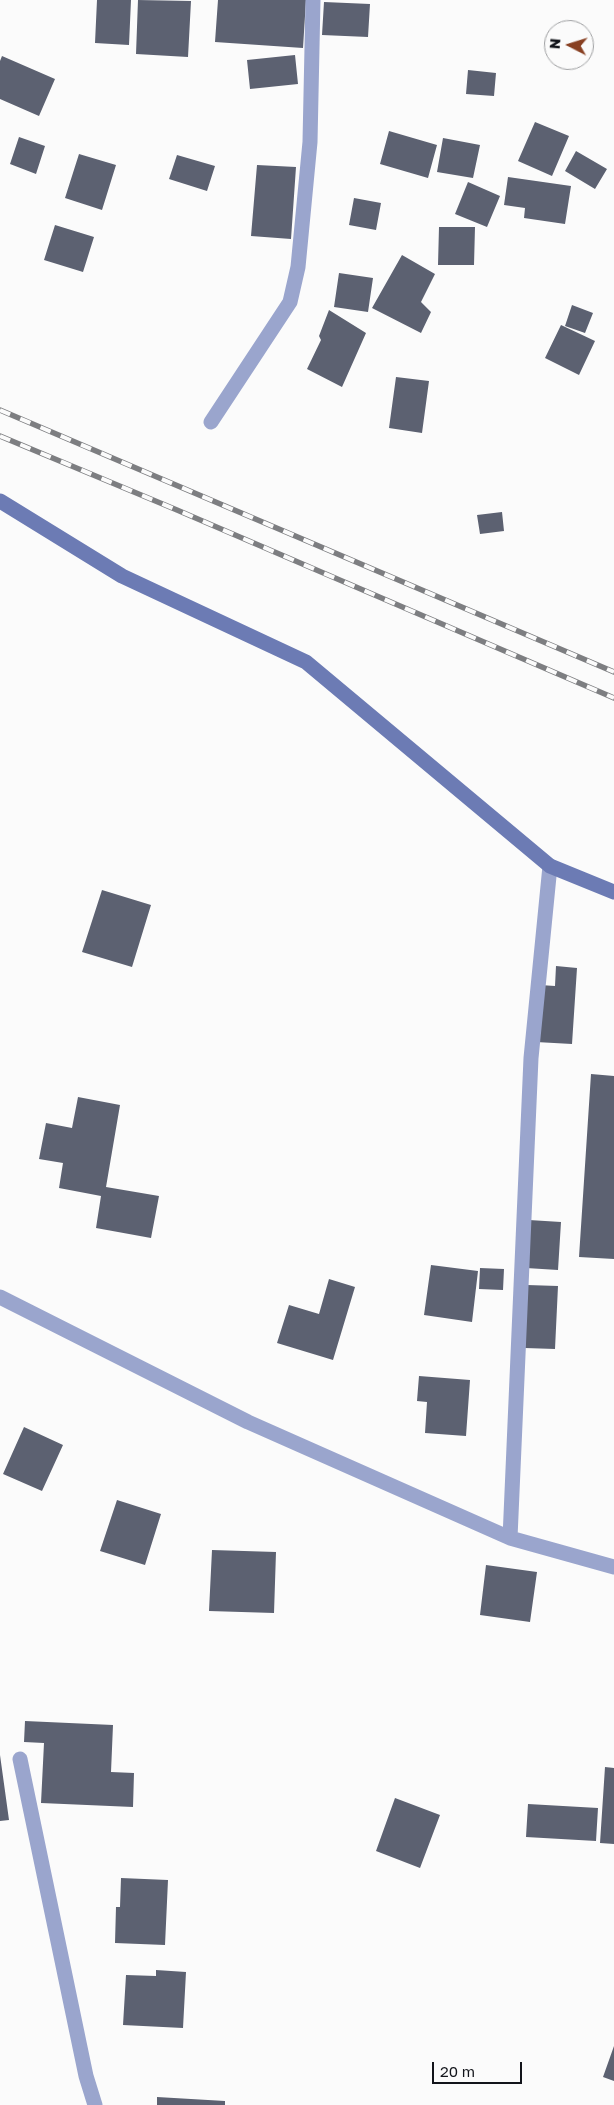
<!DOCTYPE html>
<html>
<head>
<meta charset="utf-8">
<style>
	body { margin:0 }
	#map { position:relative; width:614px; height:2105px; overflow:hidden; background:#fbfbfb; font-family:"Golos Text",sans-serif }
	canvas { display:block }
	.north { position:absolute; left:544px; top:20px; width:50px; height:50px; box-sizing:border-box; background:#fbfbfb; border:1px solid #9e9fa1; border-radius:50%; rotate:275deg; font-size:14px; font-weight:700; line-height:20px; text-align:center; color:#12141a }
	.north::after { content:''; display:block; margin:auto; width:18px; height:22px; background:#884022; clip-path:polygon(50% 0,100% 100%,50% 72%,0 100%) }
	.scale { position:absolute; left:432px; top:2062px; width:90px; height:22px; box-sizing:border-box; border:2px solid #12141a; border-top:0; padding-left:6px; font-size:15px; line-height:18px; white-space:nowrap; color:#12141a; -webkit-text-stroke:4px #fbfbfb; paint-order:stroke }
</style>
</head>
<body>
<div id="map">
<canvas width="614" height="2105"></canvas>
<div class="north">N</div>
<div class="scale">20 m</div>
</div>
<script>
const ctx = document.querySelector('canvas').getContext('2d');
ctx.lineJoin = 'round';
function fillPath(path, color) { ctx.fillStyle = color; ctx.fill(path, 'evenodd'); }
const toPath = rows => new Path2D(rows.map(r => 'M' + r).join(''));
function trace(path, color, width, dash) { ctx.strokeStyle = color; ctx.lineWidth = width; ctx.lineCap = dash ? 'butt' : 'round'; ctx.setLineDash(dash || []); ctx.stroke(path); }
fillPath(toPath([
	[97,0,131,0,129,45,95,43],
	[138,0,191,1,188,57,136,54],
	[218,0,306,0,303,48,215,42],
	[324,2,370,4,368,37,322,35],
	[295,55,298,84,250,89,247,60],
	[2,56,55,79,39,116,0,99,0,61],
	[468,70,496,73,494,96,466,94],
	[535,122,569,136,552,176,518,161],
	[389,131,437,145,428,178,380,164],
	[19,137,45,146,36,174,10,164],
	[443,138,480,145,473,178,437,172],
	[576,151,607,169,595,189,565,171],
	[79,154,116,165,102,210,65,198],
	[177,155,215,166,207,191,169,179],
	[257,165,296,167,291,239,251,236],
	[508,177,571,186,565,224,524,218,525,208,504,205],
	[468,182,500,196,487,227,455,214],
	[354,198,381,203,376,230,349,225],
	[55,225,94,237,83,272,44,260],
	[439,227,475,227,474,265,438,265],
	[402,255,435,274,421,302,431,312,421,333,372,308],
	[339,273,373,278,368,312,334,307],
	[572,305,593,313,585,333,565,326],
	[329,310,366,333,342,387,307,369,321,340,319,336],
	[561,325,595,341,579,375,545,358],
	[396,377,429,381,422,433,389,428],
	[502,512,504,531,480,534,477,515],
	[102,890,151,905,132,967,82,952],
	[556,966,577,968,572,1044,536,1042,540,985,555,986],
	[591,1074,614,1076,614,1259,579,1257],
	[78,1097,120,1105,106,1187,159,1196,151,1238,96,1228,101,1196,59,1188,63,1163,39,1159,46,1123,72,1128],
	[529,1220,561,1222,558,1270,526,1268],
	[431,1265,478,1271,472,1322,424,1315],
	[480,1268,504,1269,503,1290,479,1289],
	[329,1279,355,1287,333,1360,277,1343,289,1305,319,1314],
	[527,1285,558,1286,555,1349,525,1348],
	[419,1376,470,1380,466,1436,425,1433,427,1402,417,1401],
	[24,1427,63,1445,42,1491,3,1474],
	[117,1500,161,1514,145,1565,100,1551],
	[212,1550,276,1552,274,1613,209,1611],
	[486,1565,537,1572,530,1622,480,1615],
	[25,1721,113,1725,111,1772,134,1773,133,1807,41,1803,44,1743,24,1742],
	[0,1755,9,1820,0,1821],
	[605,1767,614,1768,614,1844,600,1843],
	[395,1798,440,1815,420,1868,376,1851],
	[528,1804,598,1808,596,1841,526,1837],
	[121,1878,168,1880,165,1945,115,1943,116,1907,120,1907],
	[156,1970,186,1972,183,2028,123,2025,126,1975,156,1976],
	[614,2046,614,2081,603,2077],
	[157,2097,225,2101,225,2105,157,2105]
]), '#5c6171');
trace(toPath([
	[211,422,290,302,298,267,310,142,313,0],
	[0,1297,248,1422,510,1538,614,1567],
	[510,1538,531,1058,550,866],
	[20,1759,86,2076,95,2105]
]), '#9aa5cd', 15);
trace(toPath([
	[0,501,122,576,306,662,550,866,614,892]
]), '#6c7bb4', 15);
const rail = toPath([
	[0,410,614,672],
	[0,436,177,510,614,698]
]);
trace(rail, '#7d7e81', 5.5);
trace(rail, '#fbfbfb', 4, [11]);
</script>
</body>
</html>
